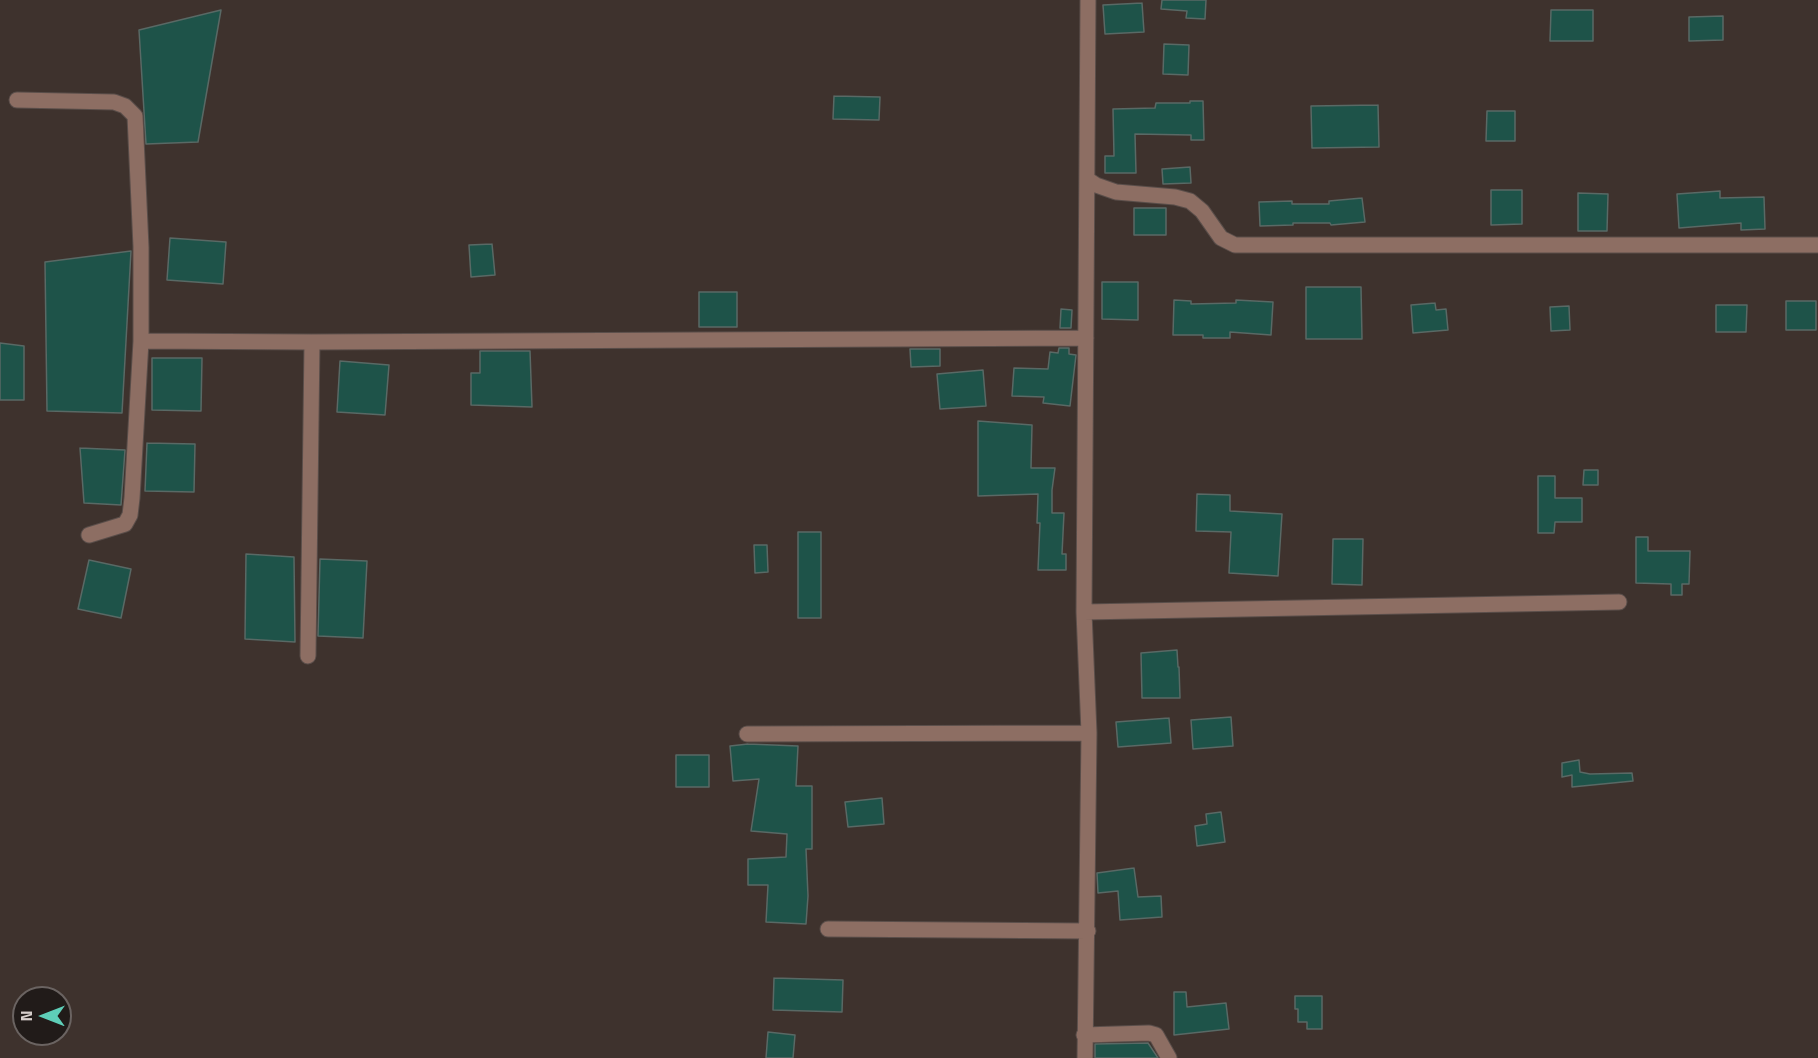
<!DOCTYPE html>
<html>
<head>
<meta charset="utf-8">
<style>
	body { margin:0 }
	#map { position:relative; width:1818px; height:1058px; overflow:hidden; background:#3e322d; font-family:"Titillium Web",sans-serif }
	canvas { display:block }
	.north { position:absolute; left:12px; top:986px; width:60px; height:60px; box-sizing:border-box; background:#211b19; border:2px solid #6a6361; border-radius:50%; rotate:270deg; font-size:16px; font-weight:700; line-height:24px; text-align:center; color:#d7cfcc }
	.north::after { content:''; display:block; margin:auto; width:21px; height:27px; background:#5eceb8; clip-path:polygon(50% 0,100% 100%,50% 72%,0 100%) }
</style>
</head>
<body>
<div id="map">
<canvas width="1818" height="1058"></canvas>
<div class="north">N</div>
</div>
<script>
const ctx = document.querySelector('canvas').getContext('2d');
ctx.lineJoin = 'round';
function fillPath(path, color) { ctx.fillStyle = color; ctx.fill(path, 'evenodd'); }
const toPath = rows => new Path2D(rows.map(r => 'M' + r).join(''));
function trace(path, color, width, dash) { ctx.strokeStyle = color; ctx.lineWidth = width; ctx.lineCap = dash ? 'butt' : 'round'; ctx.setLineDash(dash || []); ctx.stroke(path); }
const building = toPath([
	[1162,0,1206,0,1205,19,1186,18,1187,11,1161,9,1162,0],
	[1142,3,1144,32,1105,34,1103,5,1142,3],
	[221,10,198,142,146,144,139,30,221,10],
	[1551,10,1593,10,1593,41,1550,41,1551,10],
	[1723,16,1723,40,1689,41,1689,17,1723,16],
	[1164,44,1189,45,1188,75,1163,74,1164,44],
	[834,96,880,97,879,120,833,119,834,96],
	[1190,101,1203,101,1204,140,1191,140,1191,135,1135,134,1136,173,1105,173,1105,156,1114,156,1113,109,1155,108,1156,103,1190,103,1190,101],
	[1378,105,1379,147,1312,148,1311,106,1378,105],
	[1487,111,1515,111,1515,141,1486,141,1487,111],
	[1190,167,1191,183,1163,184,1162,169,1190,167],
	[1491,190,1522,190,1522,224,1491,225,1491,190],
	[1720,191,1720,198,1764,197,1765,229,1741,230,1741,223,1679,228,1677,194,1720,191],
	[1578,193,1608,194,1607,231,1578,231,1578,193],
	[1362,198,1365,222,1331,225,1330,223,1293,223,1293,225,1260,226,1259,202,1292,201,1292,204,1329,204,1329,201,1362,198],
	[1134,208,1166,208,1166,235,1134,235,1134,208],
	[170,238,226,242,223,284,167,280,170,238],
	[492,244,495,275,471,277,469,245,492,244],
	[131,251,122,413,47,411,45,262,131,251],
	[1102,282,1138,282,1138,320,1102,319,1102,282],
	[1306,287,1361,287,1362,339,1306,339,1306,287],
	[699,292,737,292,737,327,699,327,699,292],
	[1174,300,1191,301,1191,304,1236,303,1236,300,1273,302,1271,335,1230,332,1230,338,1203,338,1203,335,1173,335,1174,300],
	[1786,301,1816,301,1816,330,1786,330,1786,301],
	[1435,303,1436,310,1446,309,1448,330,1413,333,1411,305,1435,303],
	[1716,305,1747,305,1746,332,1716,332,1716,305],
	[1569,306,1570,330,1551,331,1550,307,1569,306],
	[1061,309,1072,310,1071,328,1060,328,1061,309],
	[0,343,24,346,24,400,0,400,0,343],
	[1059,348,1069,348,1069,354,1076,355,1070,406,1043,403,1044,397,1012,396,1014,368,1048,369,1050,352,1058,353,1059,348],
	[910,349,940,349,940,366,911,367,910,349],
	[480,351,530,351,532,407,471,405,471,373,480,373,480,351],
	[152,358,202,358,201,411,152,410,152,358],
	[340,361,389,365,385,415,337,412,340,361],
	[983,370,986,406,940,409,937,374,983,370],
	[978,421,1032,425,1031,468,1055,468,1052,490,1052,513,1064,513,1062,554,1066,554,1066,570,1038,570,1040,523,1037,523,1038,494,978,496,978,421],
	[147,443,195,444,194,492,145,491,147,443],
	[80,448,125,450,121,505,84,503,80,448],
	[1584,470,1598,470,1598,485,1583,485,1584,470],
	[1538,476,1555,476,1555,498,1582,498,1582,522,1555,522,1554,533,1538,533,1538,476],
	[1197,494,1230,495,1230,511,1282,514,1278,576,1229,573,1231,532,1196,531,1197,494],
	[798,532,821,532,821,618,798,618,798,532],
	[1636,537,1648,537,1648,551,1690,551,1689,584,1682,584,1682,595,1671,595,1671,584,1636,583,1636,537],
	[1333,539,1363,539,1362,585,1332,584,1333,539],
	[754,545,767,545,768,572,755,573,754,545],
	[246,554,294,557,295,642,245,639,246,554],
	[320,559,367,561,363,638,318,636,320,559],
	[89,560,131,569,121,618,78,609,89,560],
	[1177,650,1178,667,1179,667,1180,698,1142,698,1141,653,1177,650],
	[1231,717,1233,746,1193,749,1191,720,1231,717],
	[1169,718,1171,743,1118,747,1116,722,1169,718],
	[748,744,798,746,796,786,812,786,812,849,806,849,808,896,806,924,766,922,768,885,748,885,748,859,786,857,787,834,751,831,759,779,733,781,730,746,748,744],
	[676,755,709,755,709,787,676,787,676,755],
	[1579,760,1580,772,1590,774,1632,773,1633,781,1572,787,1572,775,1562,777,1562,763,1579,760],
	[882,798,884,824,848,827,845,802,882,798],
	[1221,812,1225,842,1197,846,1195,826,1207,824,1206,814,1221,812],
	[1134,868,1138,897,1161,896,1162,917,1120,920,1118,891,1098,893,1097,873,1134,868],
	[774,978,843,980,842,1012,773,1010,774,978],
	[1174,992,1186,992,1187,1007,1226,1003,1229,1029,1174,1035,1174,992],
	[1295,996,1322,996,1322,1029,1307,1029,1307,1022,1298,1022,1298,1009,1295,1009,1295,996],
	[768,1032,795,1035,793,1058,766,1058,768,1032],
	[1148,1043,1158,1058,1095,1058,1095,1044,1148,1043]
]);
fillPath(building, '#1e5349');
trace(building, '#596965', 1.5);
const minor = toPath([
	[17,100,114,102,125,106,135,116,141,247,141,341,132,498,130,515,125,524,89,535],
	[1087,179,1096,185,1116,192,1175,197,1190,201,1202,211,1221,238,1235,245,1818,245],
	[141,341,312,342,1086,338],
	[1084,612,1619,602],
	[308,656,312,342],
	[747,734,1089,733],
	[828,929,1088,931],
	[1084,1035,1149,1033,1156,1035,1169,1058],
	[1085,1058,1089,733,1084,612,1088,0]
]);
trace(minor, '#5a4e4a', 17);
trace(minor, '#8d6e63', 15);
</script>
</body>
</html>
